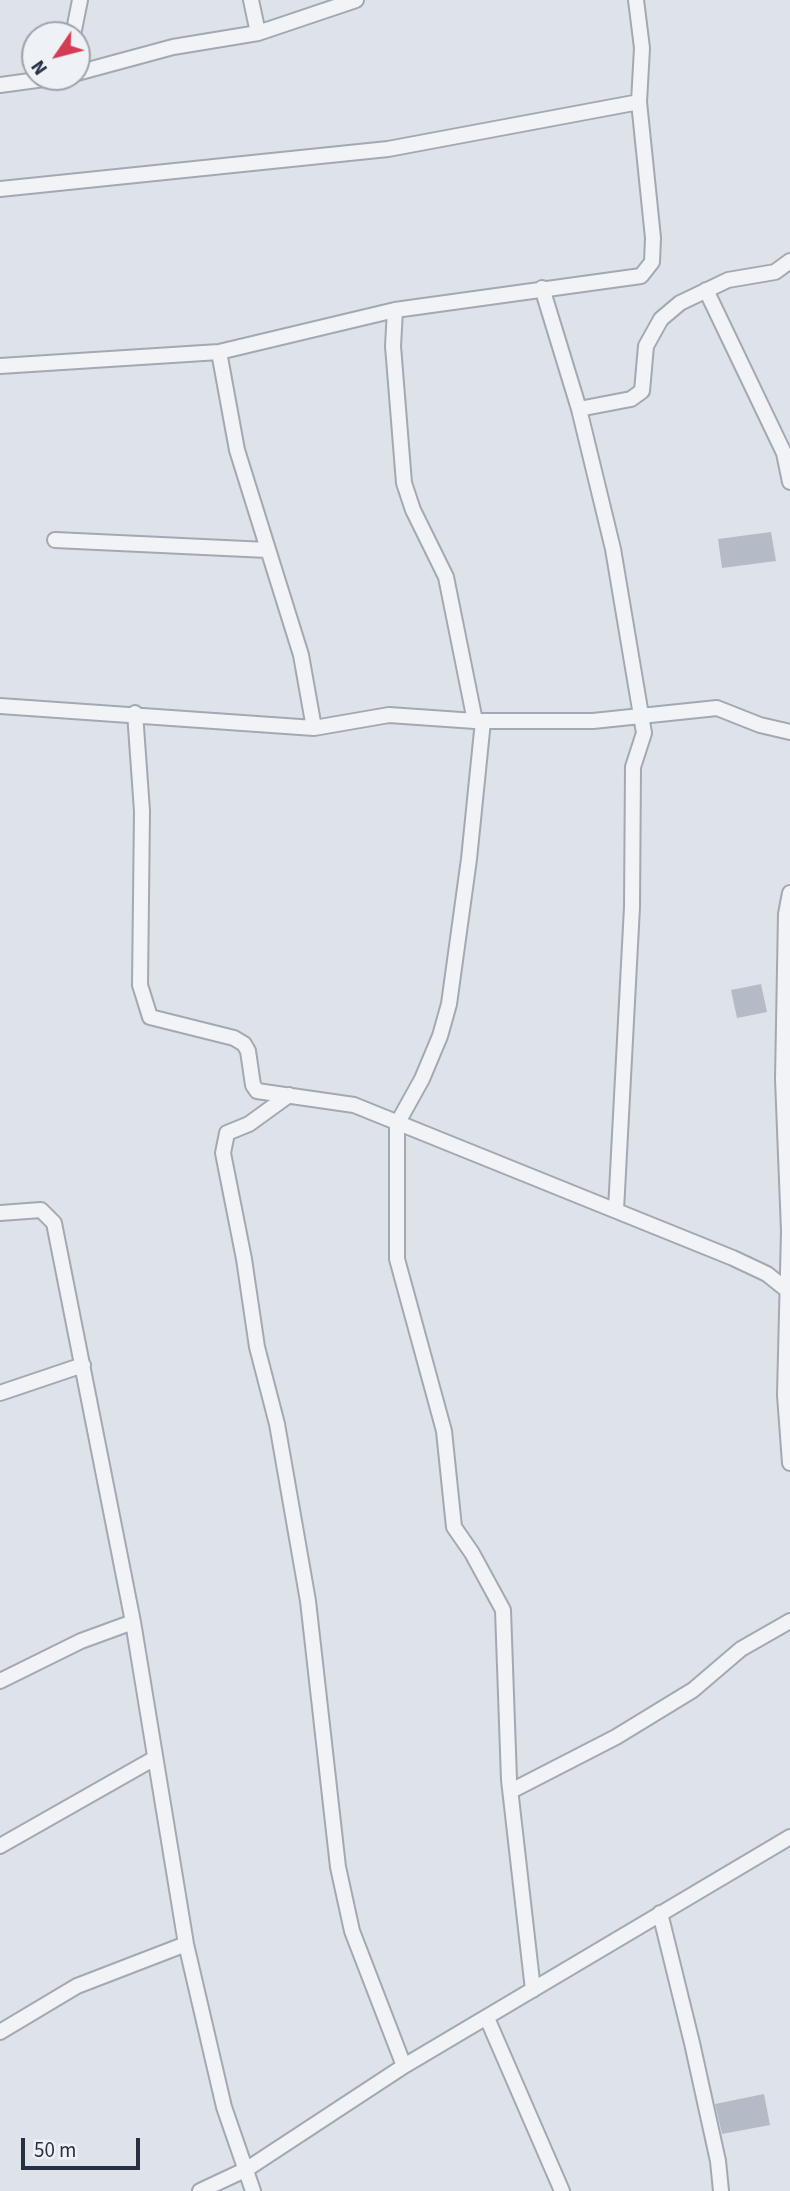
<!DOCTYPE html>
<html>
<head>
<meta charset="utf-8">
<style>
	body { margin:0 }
	#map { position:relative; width:790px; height:2191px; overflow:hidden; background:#dee2e9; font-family:"Source Sans 3",sans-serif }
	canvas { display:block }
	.north { position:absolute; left:21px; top:21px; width:70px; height:70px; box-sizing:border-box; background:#eef1f6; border:2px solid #9ea4ad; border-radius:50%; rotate:235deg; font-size:19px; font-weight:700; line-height:28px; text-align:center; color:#263040 }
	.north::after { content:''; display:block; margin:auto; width:24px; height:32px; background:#d53b53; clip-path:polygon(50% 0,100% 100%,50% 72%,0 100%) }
	.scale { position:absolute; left:21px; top:2138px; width:119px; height:32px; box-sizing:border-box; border:4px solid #263040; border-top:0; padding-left:9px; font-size:21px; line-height:24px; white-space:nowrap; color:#263040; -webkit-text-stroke:5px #eef1f6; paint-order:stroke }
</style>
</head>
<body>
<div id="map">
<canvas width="790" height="2191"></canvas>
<div class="north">N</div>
<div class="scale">50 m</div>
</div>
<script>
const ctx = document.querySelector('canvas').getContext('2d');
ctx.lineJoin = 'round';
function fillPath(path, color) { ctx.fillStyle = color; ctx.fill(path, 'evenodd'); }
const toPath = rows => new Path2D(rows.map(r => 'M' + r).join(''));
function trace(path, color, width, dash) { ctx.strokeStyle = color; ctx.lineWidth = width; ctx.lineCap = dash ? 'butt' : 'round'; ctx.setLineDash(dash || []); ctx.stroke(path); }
fillPath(toPath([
	[771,532,776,561,722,568,718,539],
	[761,984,767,1012,737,1018,731,990],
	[764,2094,770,2125,722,2134,715,2104]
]), '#b5bbc6');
const minor = toPath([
	[251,0,258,33],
	[73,35,80,0],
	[77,73,173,47,258,33,356,0],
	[0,85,59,77],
	[0,189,388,149,639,102],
	[542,288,579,409,613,549,644,733,633,767,632,907,616,1210],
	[706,290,784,453,790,482],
	[0,366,219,352],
	[579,409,631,399,642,391,646,346,661,319,680,303,728,280,775,272,790,261],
	[55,540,267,550],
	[0,706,314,728,389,715,475,721,593,721,717,708,760,725,790,732],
	[135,713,142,811,140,985,150,1017,234,1038,244,1044,248,1051,253,1085,257,1091,354,1105,733,1258,767,1274,787,1290],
	[475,721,446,577,413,510,404,483,393,346,395,310,641,276,652,262,653,238,639,102,642,48,636,0],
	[483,721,469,859,449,1004,440,1036,422,1079,397,1124,397,1259,444,1431,454,1527,472,1553,503,1610,509,1780,533,1990],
	[314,728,301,655,237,450,219,352,395,310],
	[790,893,786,914,783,1079,789,1231,785,1395,790,1463],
	[289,1095,249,1124,227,1133,223,1153,244,1259,257,1347,277,1424,308,1601,338,1867,352,1931,404,2066],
	[0,1213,41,1210,54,1223,133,1622,186,1944,224,2107,253,2191],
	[0,1393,83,1365],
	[0,1681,81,1641,133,1622],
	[511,1791,616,1737,693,1690,741,1649,790,1621],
	[0,1846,155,1758],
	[660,1913,692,2043,718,2161,721,2191],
	[487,2018,562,2191],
	[0,2032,77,1986,186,1944],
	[200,2191,247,2169,404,2066,790,1837]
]);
trace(minor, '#a3a9b3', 18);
trace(minor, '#f1f3f7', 14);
</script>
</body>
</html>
